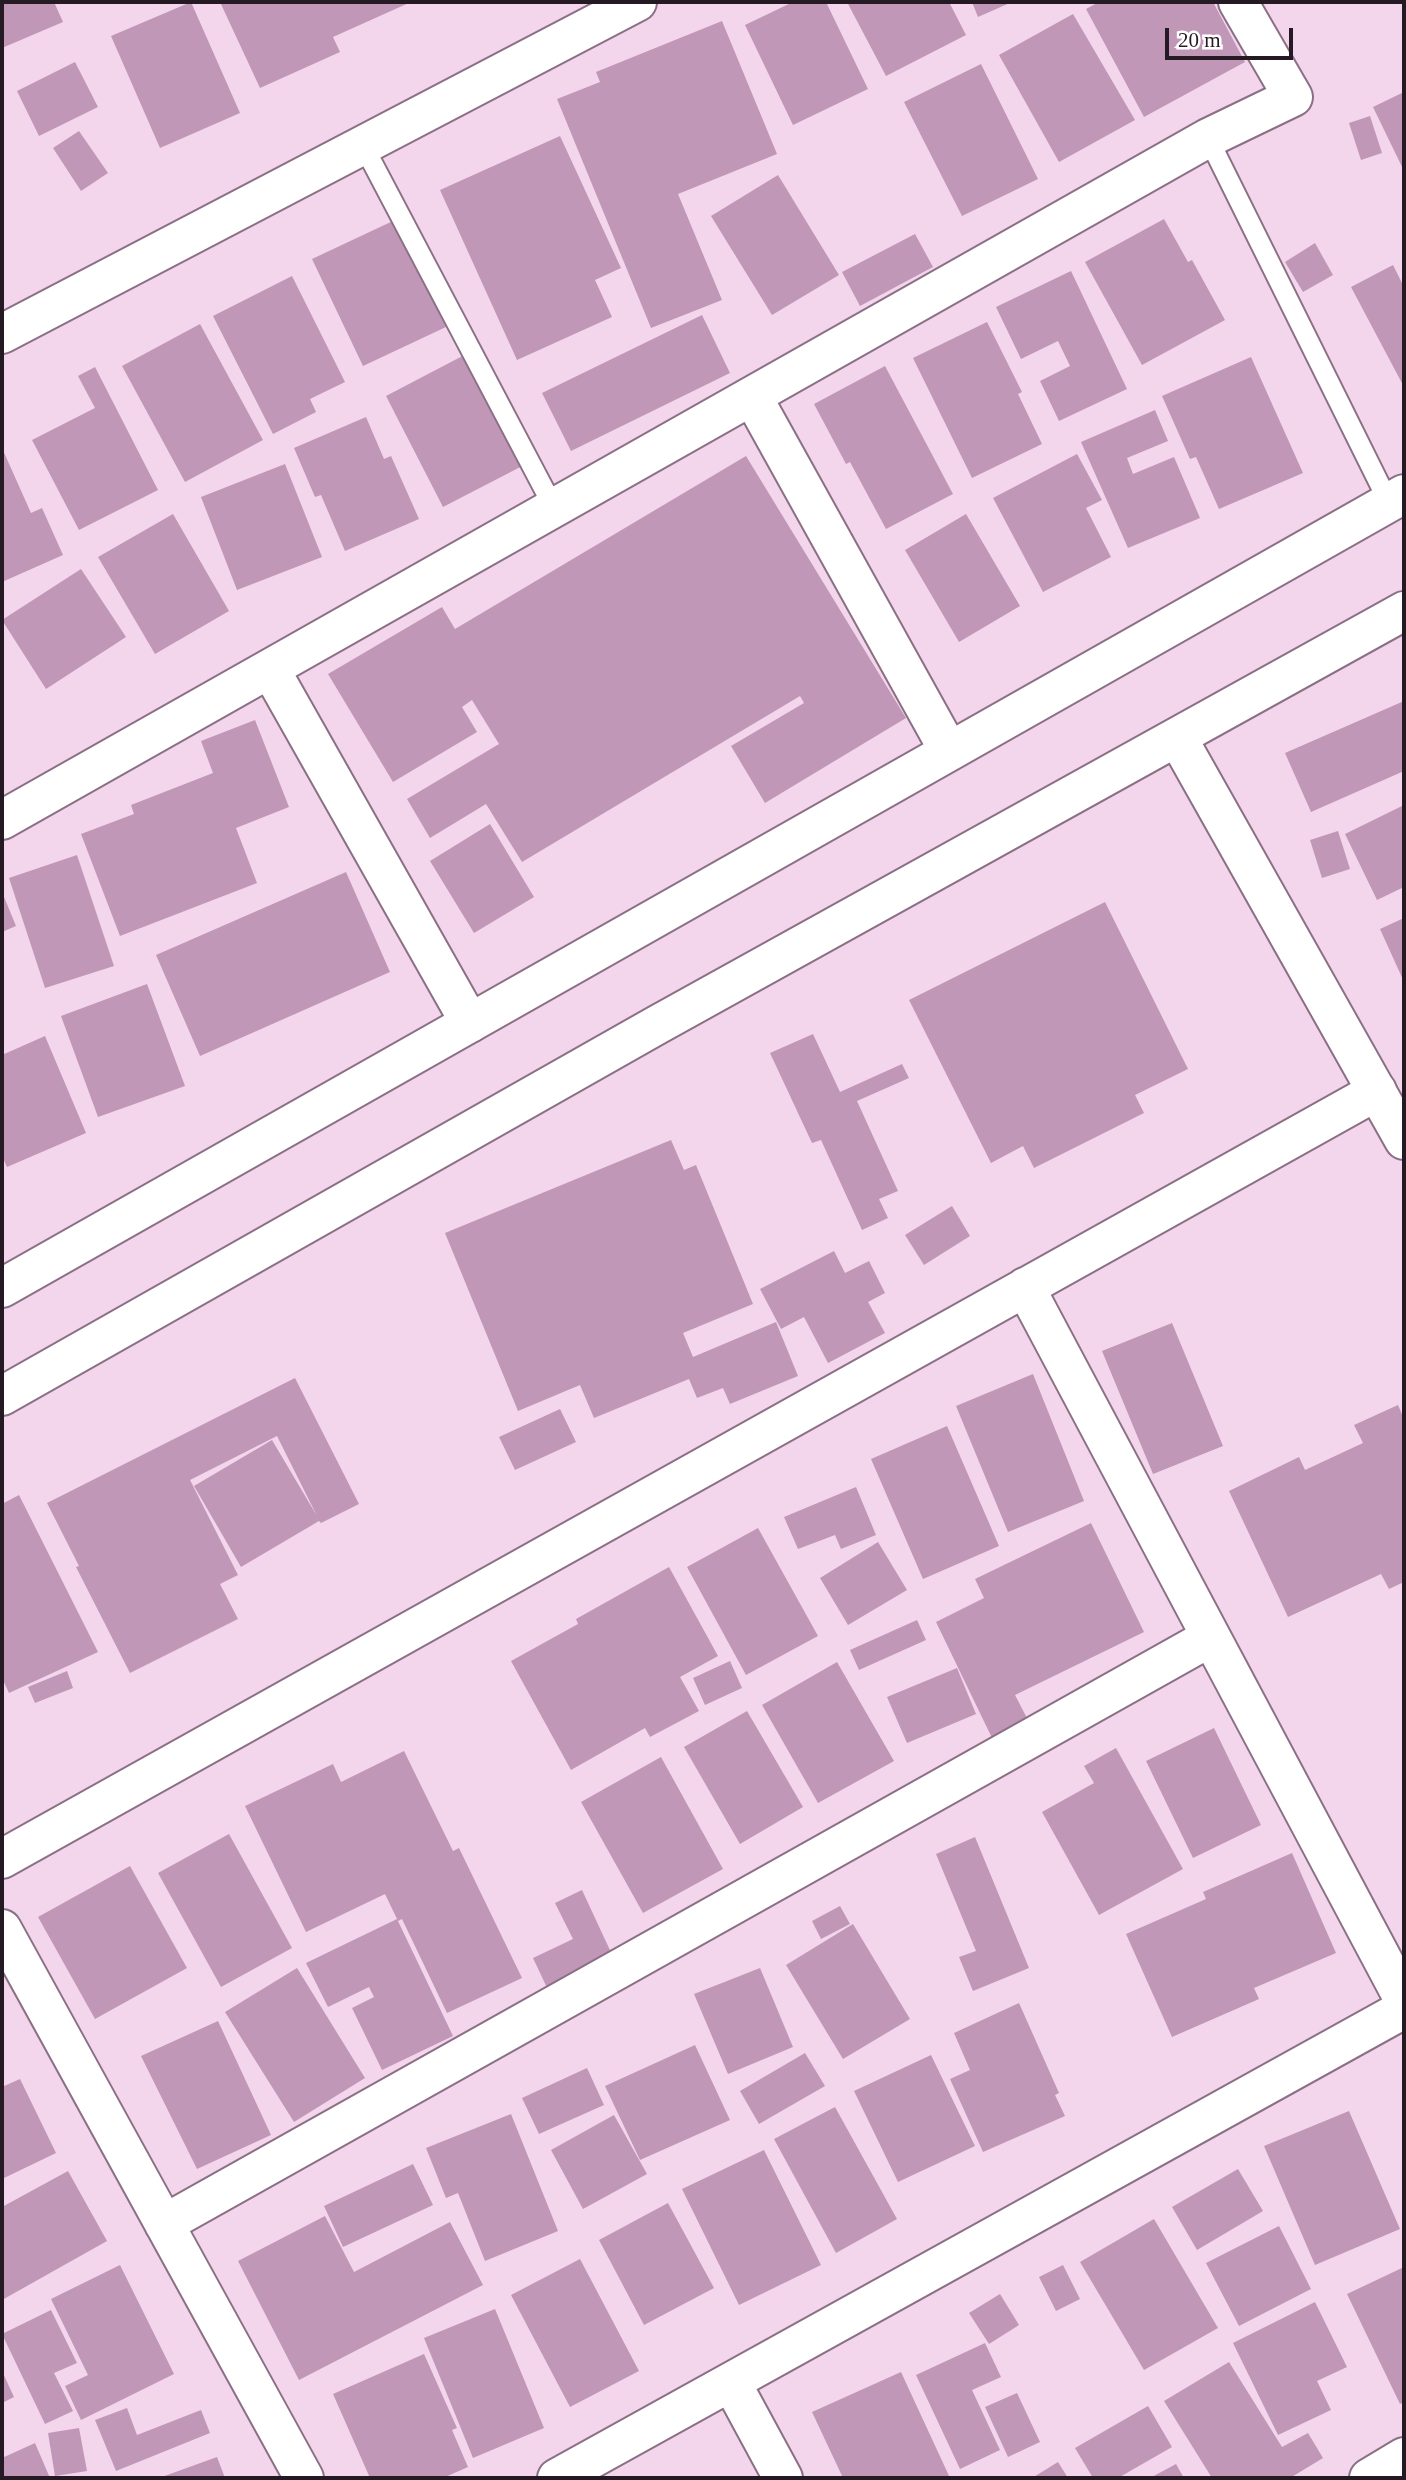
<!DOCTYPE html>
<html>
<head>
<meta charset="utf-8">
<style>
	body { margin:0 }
	#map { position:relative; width:1406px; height:2480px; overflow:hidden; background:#f3d5ec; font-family:"Times New Roman",serif }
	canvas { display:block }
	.frame { position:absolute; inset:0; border:4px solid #251a23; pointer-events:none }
	.scale { position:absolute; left:1165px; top:28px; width:128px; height:32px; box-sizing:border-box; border:4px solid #251a23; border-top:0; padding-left:9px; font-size:21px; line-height:24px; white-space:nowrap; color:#251a23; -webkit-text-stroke:5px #fff; paint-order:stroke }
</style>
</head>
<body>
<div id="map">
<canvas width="1406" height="2480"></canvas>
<div class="frame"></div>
<div class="scale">20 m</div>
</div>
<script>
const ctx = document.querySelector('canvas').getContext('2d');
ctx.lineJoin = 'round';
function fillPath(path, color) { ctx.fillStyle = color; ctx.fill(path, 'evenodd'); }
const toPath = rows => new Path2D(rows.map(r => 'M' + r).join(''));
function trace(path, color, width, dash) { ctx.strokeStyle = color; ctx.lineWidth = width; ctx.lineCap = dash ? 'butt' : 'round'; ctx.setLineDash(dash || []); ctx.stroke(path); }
fillPath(toPath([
	[2,2,54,2,63,22,2,48],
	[191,2,240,113,160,148,111,36],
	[220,2,411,2,333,37,340,52,260,88],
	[793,2,826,2,868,89,793,125,745,25],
	[847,2,949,2,966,35,886,76],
	[972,2,1012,2,978,17],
	[1099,2,1213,2,1245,62,1144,117,1086,9],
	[1073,14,1135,120,1059,162,999,55],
	[722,21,777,154,678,194,722,300,651,328,557,99,600,82,596,72],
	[75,62,98,107,39,136,17,91],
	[981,64,1038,179,962,216,904,102],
	[1404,92,1404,171,1373,107],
	[1370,116,1382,153,1361,160,1349,123],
	[79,131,108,173,81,191,53,148],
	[560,136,621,268,595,280,612,317,517,360,440,190],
	[778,175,839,275,772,315,711,216],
	[1164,219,1188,262,1192,260,1225,320,1142,365,1085,262],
	[395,220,446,327,363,366,312,259],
	[915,234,933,267,860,306,842,272],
	[1315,243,1333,275,1303,292,1285,262],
	[1393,265,1404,287,1404,387,1351,287],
	[1071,271,1127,389,1059,421,1040,381,1070,366,1058,341,1021,359,996,307],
	[292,276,345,382,310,399,316,412,273,434,213,316],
	[702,315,730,373,571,451,542,393],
	[987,322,1022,392,1018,394,1042,444,972,478,913,358],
	[200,324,263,440,185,482,122,366],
	[472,351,530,462,443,507,386,396],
	[1251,357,1303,473,1219,509,1196,457,1190,459,1162,396],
	[885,366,953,494,886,529,850,462,846,464,814,404],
	[95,367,158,490,79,530,32,440,95,408,78,376],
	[1155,410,1168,441,1127,458,1133,474,1174,457,1200,518,1128,548,1081,442],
	[366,417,384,459,391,456,419,519,345,551,321,495,315,497,294,448],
	[2,448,31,513,42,508,63,555,2,582],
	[1077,454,1102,500,1086,508,1111,557,1043,592,993,498],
	[746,456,906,718,765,803,731,746,804,703,800,696,522,862,486,804,430,838,407,799,499,744,472,700,462,707,477,732,393,782,328,674,442,607,455,629],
	[285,464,322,557,237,590,201,497],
	[173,514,229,611,155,654,98,557],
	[966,514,1020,606,959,642,905,550],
	[81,569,126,637,46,689,2,620],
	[1404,701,1404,771,1311,812,1285,753],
	[255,720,289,807,236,828,257,883,120,936,81,834,134,814,131,805,213,773,201,741],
	[1404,805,1404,887,1377,900,1345,834],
	[490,824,534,897,474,933,430,861],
	[1338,831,1350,869,1322,878,1310,840],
	[77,855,114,966,45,988,9,878],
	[346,872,390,972,200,1056,156,955],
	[2,892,16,926,2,932],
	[1105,902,1188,1069,1135,1095,1144,1113,1034,1168,1023,1146,991,1163,909,1000],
	[1404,918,1404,982,1380,929],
	[147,984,185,1086,98,1117,61,1016],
	[813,1034,840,1092,902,1064,909,1078,857,1101,898,1191,879,1199,888,1218,862,1230,821,1140,812,1143,770,1053],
	[45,1036,86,1133,7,1167,2,1156,2,1055],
	[671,1140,684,1170,696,1165,753,1304,683,1333,693,1357,776,1322,798,1376,730,1404,723,1388,697,1398,689,1379,594,1418,580,1385,518,1411,445,1233],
	[952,1206,970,1236,924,1265,905,1235],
	[834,1251,845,1273,869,1261,885,1293,868,1302,885,1333,828,1363,804,1317,781,1329,760,1289],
	[1172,1323,1223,1446,1153,1474,1102,1351],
	[1033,1374,1084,1501,1008,1532,956,1406],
	[295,1378,359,1504,321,1523,319,1521,241,1567,194,1486,272,1440,317,1516,277,1436,190,1480,238,1575,220,1584,238,1619,130,1673,76,1567,79,1566,47,1503],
	[1398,1405,1404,1419,1404,1582,1389,1589,1381,1574,1288,1617,1229,1491,1299,1457,1305,1470,1363,1443,1354,1425],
	[560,1409,576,1442,515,1470,499,1437],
	[947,1426,999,1546,923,1579,871,1459],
	[856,1487,876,1535,841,1549,835,1535,798,1549,784,1517],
	[19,1495,98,1652,9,1693,2,1678,2,1504],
	[1091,1523,1144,1632,1015,1695,1029,1722,993,1740,936,1622,984,1598,975,1579],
	[758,1528,818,1636,746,1675,687,1567],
	[878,1542,907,1590,848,1625,820,1578],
	[669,1567,718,1656,680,1677,699,1711,650,1737,645,1728,571,1770,511,1661,578,1624,576,1619],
	[917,1620,926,1640,859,1670,850,1650],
	[730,1661,742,1688,705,1705,693,1678],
	[837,1662,894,1761,818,1803,762,1705],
	[957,1668,976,1714,907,1743,887,1697],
	[67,1671,73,1688,35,1703,28,1687],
	[747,1711,803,1807,740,1844,684,1747],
	[1214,1728,1261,1825,1193,1858,1146,1761],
	[1116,1748,1183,1869,1099,1915,1042,1812,1094,1783,1084,1766],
	[404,1751,453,1851,459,1848,522,1978,447,2013,402,1919,398,1921,385,1894,306,1932,245,1806,333,1764,341,1782],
	[661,1757,723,1869,643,1913,581,1802],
	[229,1834,292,1948,221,1987,158,1873],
	[975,1837,1029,1968,973,1991,959,1957,976,1951,936,1854],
	[1292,1853,1336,1953,1254,1988,1259,1999,1172,2037,1126,1934,1206,1899,1203,1892],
	[130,1866,187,1968,95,2019,38,1917],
	[582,1890,615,1961,549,1992,533,1958,573,1939,555,1903],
	[840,1906,850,1924,821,1939,812,1921],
	[397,1919,453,2036,382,2070,352,2008,374,1997,369,1987,328,2007,306,1963],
	[853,1924,910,2019,843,2059,786,1965],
	[297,1968,365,2078,294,2122,225,2012],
	[760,1968,793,2047,728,2074,694,1994],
	[1019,2003,1059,2093,1055,2095,1065,2116,983,2152,950,2079,970,2070,954,2033],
	[218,2021,271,2135,197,2169,141,2056],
	[695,2045,730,2120,640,2160,605,2086],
	[805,2053,825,2086,759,2124,740,2091],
	[931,2055,975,2146,898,2182,854,2091],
	[587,2068,604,2105,539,2134,522,2098],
	[20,2079,56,2153,2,2179,2,2087],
	[835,2107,897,2219,836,2253,774,2139],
	[1349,2111,1400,2229,1315,2265,1264,2146],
	[511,2114,558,2231,485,2261,458,2193,446,2198,426,2148],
	[614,2115,647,2174,583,2209,551,2150],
	[764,2150,821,2265,739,2305,682,2189],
	[413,2164,433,2205,343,2247,324,2206],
	[1238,2169,1263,2211,1197,2250,1172,2207],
	[68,2171,107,2241,2,2300,2,2207],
	[668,2203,714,2288,644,2325,599,2240],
	[325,2216,354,2272,450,2222,483,2285,299,2380,238,2261],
	[1154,2219,1218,2328,1144,2370,1080,2262],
	[1279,2226,1311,2289,1239,2326,1206,2263],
	[580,2259,639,2371,570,2407,511,2295],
	[120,2265,174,2374,81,2420,65,2386,88,2375,51,2299],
	[1063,2265,1080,2299,1056,2311,1039,2277],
	[1404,2267,1404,2402,1400,2404,1347,2294],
	[1000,2294,1019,2325,989,2344,969,2313],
	[1315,2302,1347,2367,1317,2381,1331,2410,1278,2435,1233,2343],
	[495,2309,544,2428,473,2458,424,2338],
	[51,2310,77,2363,54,2373,73,2411,45,2424,2,2334],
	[985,2343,1001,2377,972,2390,1000,2450,960,2469,916,2375],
	[424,2354,457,2428,452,2430,468,2467,443,2478,370,2478,333,2394],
	[1229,2362,1282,2447,1308,2433,1323,2458,1290,2478,1212,2478,1164,2401],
	[2,2371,14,2397,2,2403],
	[901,2372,950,2478,843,2478,812,2412],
	[1017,2393,1040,2442,1008,2457,985,2407],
	[1148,2406,1172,2447,1118,2478,1093,2478,1075,2448],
	[127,2408,137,2435,201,2410,210,2433,116,2471,95,2420],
	[79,2428,87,2471,55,2476,48,2433],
	[35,2443,50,2478,2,2478,2,2458],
	[217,2457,225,2478,159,2478],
	[1058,2462,1068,2478,1032,2478],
	[1176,2464,1184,2478,1150,2478]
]), '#c197b8');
const lane = toPath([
	[1208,138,1389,503],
	[363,145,554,508]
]);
const street = toPath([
	[2,334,637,2],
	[752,396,949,751],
	[270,669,470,1023],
	[2,820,1208,138,1293,97,1238,2],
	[1025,1287,1404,2000],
	[2,1859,1377,1091],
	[2,1929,304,2478],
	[164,2224,1211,1637],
	[731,2382,783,2478],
	[557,2478,1404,2009],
	[1369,2478,1404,2457]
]);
const secondary = toPath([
	[1177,737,1404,1140],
	[2,1288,1404,494],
	[2,1396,657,1025,1404,611]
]);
trace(lane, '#8b7085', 23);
trace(street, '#8b7085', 42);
trace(secondary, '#8b7085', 42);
trace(lane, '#fff', 19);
trace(street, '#fff', 38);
trace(secondary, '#fff', 38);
</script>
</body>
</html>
